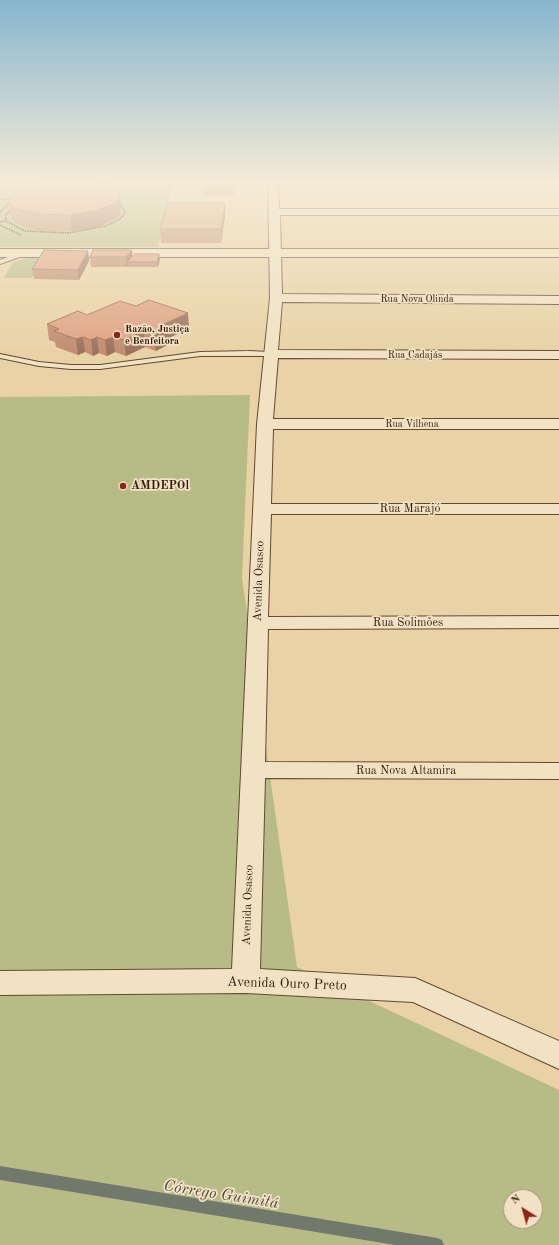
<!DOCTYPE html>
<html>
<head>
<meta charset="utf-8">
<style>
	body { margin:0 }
	#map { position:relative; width:559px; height:1245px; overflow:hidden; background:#e9d2a5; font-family:"Old Standard TT",serif }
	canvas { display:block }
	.north { position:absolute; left:503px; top:1189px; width:40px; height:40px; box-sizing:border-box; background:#f1e2c4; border:1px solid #a6927c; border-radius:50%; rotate:323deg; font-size:11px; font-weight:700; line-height:16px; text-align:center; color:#351b0f }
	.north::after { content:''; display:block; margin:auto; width:14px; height:18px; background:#8f2418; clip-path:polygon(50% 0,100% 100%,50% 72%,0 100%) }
</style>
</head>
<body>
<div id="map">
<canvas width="559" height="1245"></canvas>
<div class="north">N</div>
</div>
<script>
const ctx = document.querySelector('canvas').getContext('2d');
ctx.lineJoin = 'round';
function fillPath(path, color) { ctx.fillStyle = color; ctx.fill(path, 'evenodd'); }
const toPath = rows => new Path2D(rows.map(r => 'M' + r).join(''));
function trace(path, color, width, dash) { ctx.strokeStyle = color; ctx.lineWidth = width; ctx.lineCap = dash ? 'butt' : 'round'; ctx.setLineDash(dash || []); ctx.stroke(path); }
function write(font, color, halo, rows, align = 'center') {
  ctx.font = font + ' "Old Standard TT",serif'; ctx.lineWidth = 3.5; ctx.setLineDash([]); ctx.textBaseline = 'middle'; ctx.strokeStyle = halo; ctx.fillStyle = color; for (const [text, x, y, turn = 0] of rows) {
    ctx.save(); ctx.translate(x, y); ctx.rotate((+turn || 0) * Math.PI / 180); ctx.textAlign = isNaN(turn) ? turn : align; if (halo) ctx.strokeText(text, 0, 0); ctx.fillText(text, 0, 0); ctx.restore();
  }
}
fillPath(toPath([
	[0,183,174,183,158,247,0,247],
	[28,258,42,258,32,278,4,278,13,262],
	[250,395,242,578,297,967,559,1090,559,1245,0,1245,0,397],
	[511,1197,535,1197,535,1221,511,1221]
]), '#b7bb86');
fillPath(toPath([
	[0,1166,437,1238,442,1240,444,1245,395,1245,0,1180,0,1166]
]), '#70796c');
const service = toPath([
	[26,251,28,252,28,254,0,264,0,260,26,251],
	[249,351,270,352,273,354,270,356,200,356,100,369,71,369,39,366,0,358,0,354,39,362,71,365,100,365,200,352,249,351]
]);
const minor = toPath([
	[268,182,278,182,279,209,559,209,559,215,280,215,282,294,559,296,559,304,282,302,278,350,559,351,559,359,278,358,273,419,559,419,559,429,273,429,271,504,559,504,559,514,271,514,268,617,559,616,559,628,268,629,265,762,559,763,559,779,265,778,260,969,415,978,559,1041,559,1069,413,1002,246,993,0,995,0,971,232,969,257,424,270,298,268,182]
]);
const tertiary = toPath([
	[0,249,559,249,559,257,0,257,0,249]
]);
trace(service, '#624934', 2);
trace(minor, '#624934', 2);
trace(tertiary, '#624934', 2);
trace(toPath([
	[0,183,50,183],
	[91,183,111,183],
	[68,195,85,195,113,200,122,206,125,212,122,217,115,222,105,226,68,233,25,231,6,221,6,215,11,209,21,204,34,200,68,195],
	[0,199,11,199],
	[0,212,10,203],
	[0,222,6,221],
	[0,225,21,235]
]), '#351b0f', 1.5, [1.5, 1]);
fillPath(service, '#f1e2c4');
fillPath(minor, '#f1e2c4');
fillPath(tertiary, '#f1e2c4');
fillPath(toPath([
	[235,182,234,195,202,195,201,186],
	[8,201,121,210,120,215,116,219,98,227,72,231,39,231,16,224,11,217],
	[225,203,225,216,221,243,161,243,160,229],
	[88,251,89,261,79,280,34,279,32,269],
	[133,256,160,259,158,267,128,267,128,266,126,267,91,267,90,257],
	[87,315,189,328,171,337,171,343,156,351,145,347,126,356,115,352,107,356,99,353,93,356,85,352,78,355,56,347,55,342,49,340,47,324]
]), '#bf8b70');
fillPath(toPath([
	[120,194,121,210,120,215,116,219,98,227,72,231,70,215],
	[225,203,225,216,221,243,221,229],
	[132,250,133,260,127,262,128,266,126,267,126,257],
	[88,251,89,261,79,280,78,270],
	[159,254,160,259,158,267,157,262],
	[188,313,189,328,171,337,171,343,156,351,155,335,162,325],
	[144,331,145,347,126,356,124,340],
	[83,337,85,352,78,355,76,339],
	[97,337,99,353,93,356,91,340],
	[113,337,115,352,107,356,105,340]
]), '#9b715b');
const building = toPath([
	[58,182,88,182,104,184,114,188,120,194,119,199,115,203,97,210,70,215,37,214,13,208,8,201,9,198,12,194,25,188,43,183,58,182],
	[202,182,234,182,234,186,201,186,202,182],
	[168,203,225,203,221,229,160,229,168,203],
	[44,250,88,251,78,270,32,269,44,250],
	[93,250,132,250,126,257,90,257,93,250],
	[135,254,159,254,157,262,127,262,135,254],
	[149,300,188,313,162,325,170,328,155,335,144,331,124,340,113,337,105,340,97,337,91,340,83,337,76,339,54,331,59,329,47,324,78,311,87,315,120,301,136,306,149,300]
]);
fillPath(building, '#dea282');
trace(building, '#9b715b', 1);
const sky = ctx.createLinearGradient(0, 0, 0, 356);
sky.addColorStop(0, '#87b5cf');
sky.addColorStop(0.51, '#f5ebd6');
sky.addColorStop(1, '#f5ebd600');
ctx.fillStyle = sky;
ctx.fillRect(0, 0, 559, 356);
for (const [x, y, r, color] of [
	[117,335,4,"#8f2418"],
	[123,486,4,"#8f2418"]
]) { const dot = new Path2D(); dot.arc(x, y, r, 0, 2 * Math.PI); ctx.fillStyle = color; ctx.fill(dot); trace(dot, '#f1e2c4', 1.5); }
write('10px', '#351b0f', '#f1e2c4', [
	["Rua Nova Olinda",417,299],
	["Rua Cadajás",415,355],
	["Rua Vilhena",412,424]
]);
write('bold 10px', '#351b0f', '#f1e2c4', [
	["Razão, Justiça",125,329],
	["e Benfeitora",125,341]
], 'left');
write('bold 12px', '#351b0f', '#f1e2c4', [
	["AMDEPOl",131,486]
], 'left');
write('12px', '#351b0f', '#f1e2c4', [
	["Rua Marajó",410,509],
	["Avenida Osasco",259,581,-88],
	["Rua Solimões",408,623],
	["Rua Nova Altamira",406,771],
	["Avenida Osasco",248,905,-88]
]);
write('14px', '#351b0f', '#f1e2c4', [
	["Avenida Ouro Preto",287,984,2]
]);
write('italic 16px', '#524a3e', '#f1e2c4', [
	["Córrego Guimitá",221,1195,9]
]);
</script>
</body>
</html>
